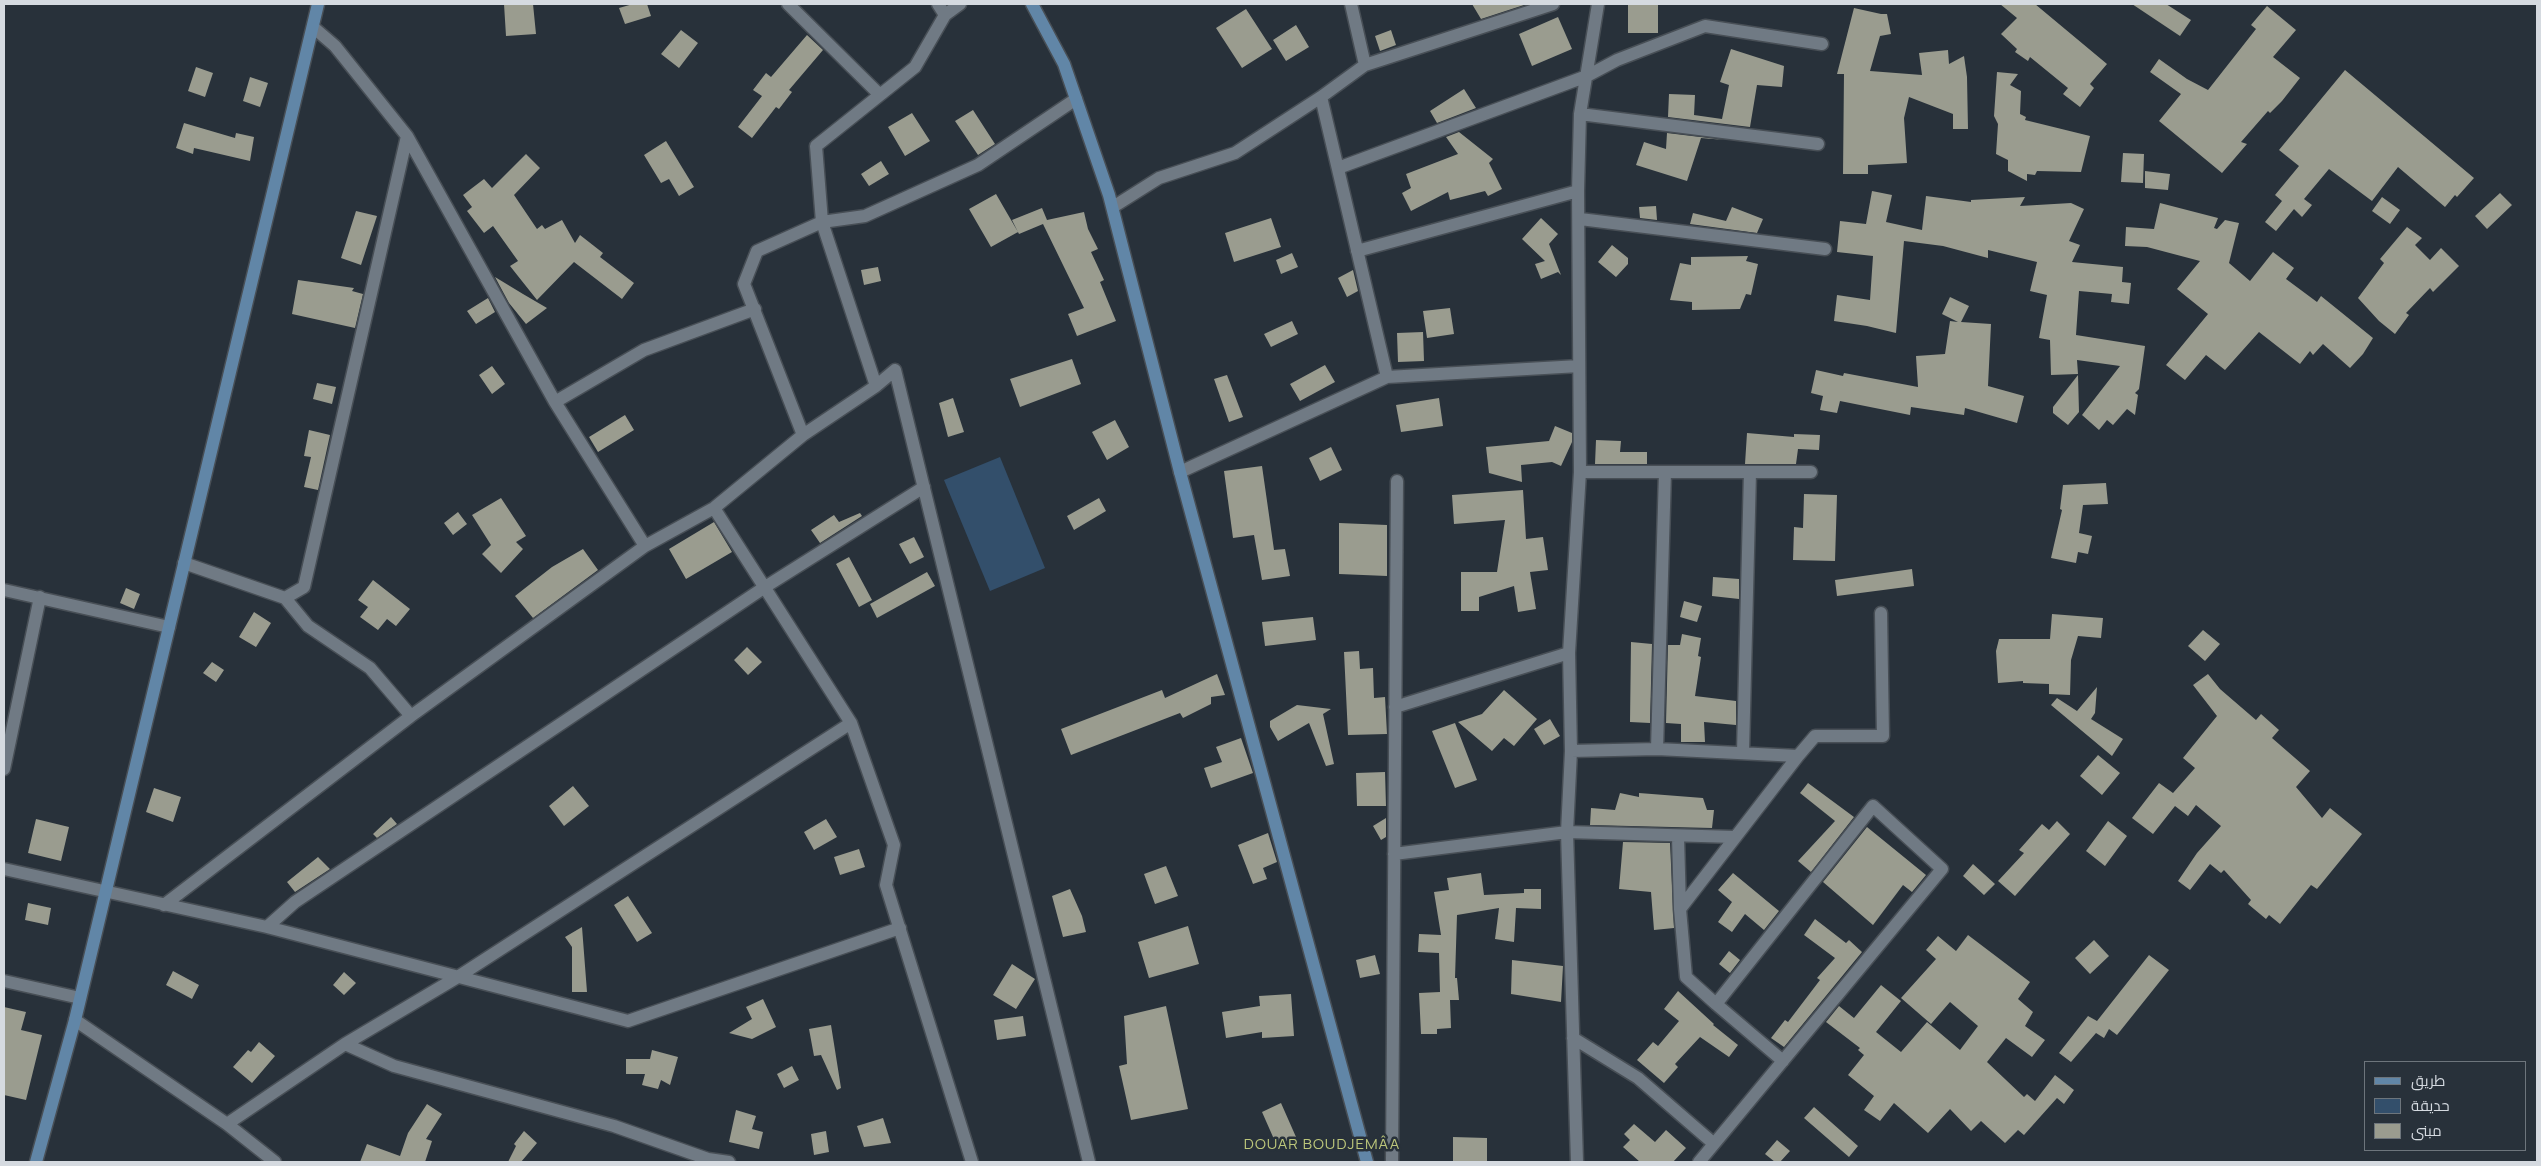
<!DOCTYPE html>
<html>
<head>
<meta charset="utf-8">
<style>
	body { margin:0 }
	#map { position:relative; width:2541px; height:1166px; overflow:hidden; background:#28313a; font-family:Manrope,Cairo,sans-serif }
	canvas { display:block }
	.frame { position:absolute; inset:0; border:5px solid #d5dae0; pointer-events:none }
	.legend { position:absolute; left:2364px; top:1061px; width:162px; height:90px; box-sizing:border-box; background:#28313a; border:1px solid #6d757c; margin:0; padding:6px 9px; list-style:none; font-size:15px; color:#d5dae0 }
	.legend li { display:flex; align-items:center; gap:10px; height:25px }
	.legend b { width:25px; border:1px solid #6d757c }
</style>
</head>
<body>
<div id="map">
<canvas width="2541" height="1166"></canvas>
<div class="frame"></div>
<ul class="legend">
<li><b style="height:6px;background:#6186a7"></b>طريق</li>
<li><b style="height:14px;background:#334f6b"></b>حديقة</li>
<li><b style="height:14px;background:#9a9c8f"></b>مبنى</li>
</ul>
</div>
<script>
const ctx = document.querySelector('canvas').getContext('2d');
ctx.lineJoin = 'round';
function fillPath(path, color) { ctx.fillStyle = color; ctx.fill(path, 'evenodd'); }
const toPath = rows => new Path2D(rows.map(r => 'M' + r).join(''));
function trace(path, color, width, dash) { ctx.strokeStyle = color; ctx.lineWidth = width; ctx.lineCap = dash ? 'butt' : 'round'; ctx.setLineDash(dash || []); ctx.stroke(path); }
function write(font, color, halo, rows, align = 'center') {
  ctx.font = font + ' Manrope,sans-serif'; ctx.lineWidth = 5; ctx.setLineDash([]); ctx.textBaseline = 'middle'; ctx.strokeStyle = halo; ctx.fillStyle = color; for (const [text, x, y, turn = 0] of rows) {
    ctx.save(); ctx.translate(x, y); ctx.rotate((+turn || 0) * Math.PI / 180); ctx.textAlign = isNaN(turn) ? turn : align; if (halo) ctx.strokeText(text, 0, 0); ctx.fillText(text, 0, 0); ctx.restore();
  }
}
fillPath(toPath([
	[1000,457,1045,568,990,591,944,480]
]), '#334f6b');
fillPath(toPath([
	[504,4,533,4,536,34,506,36],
	[633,4,647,4,651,16,625,24,619,8],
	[1472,4,1527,4,1481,19],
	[1628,4,1658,4,1658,33,1628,33],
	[2000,4,2035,4,2107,64,2090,84,2094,88,2080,107,2063,94,2068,88,2030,57,2028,61,2015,52,2017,49,2001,34,2017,18],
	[2132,4,2166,4,2191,20,2180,36],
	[2267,6,2296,30,2273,57,2300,78,2282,101,2270,113,2268,111,2241,142,2247,144,2222,173,2159,121,2181,94,2150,72,2159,59,2187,79,2208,90,2256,29,2251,25],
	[1854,8,1881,14,1887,14,1891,34,1880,36,1870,71,1922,75,1919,53,1948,50,1949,64,1964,56,1967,77,1968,129,1953,129,1953,114,1909,97,1904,118,1907,163,1868,165,1868,174,1843,174,1844,74,1837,74],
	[1246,9,1272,49,1242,68,1216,28],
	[1558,17,1572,49,1532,66,1519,34],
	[1296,25,1309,47,1286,61,1273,40],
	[681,30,698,43,679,68,661,54],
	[1391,30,1396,45,1380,51,1375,36],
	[807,35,823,50,789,90,792,92,779,109,776,107,752,138,738,127,762,96,753,90,766,73,771,77],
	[1731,49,1784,66,1782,87,1757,85,1750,127,1668,117,1669,94,1695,95,1694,115,1722,119,1729,85,1720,82],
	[196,67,213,73,205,97,188,91],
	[2345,70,2474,178,2457,197,2455,195,2445,207,2398,167,2372,201,2329,169,2304,199,2312,205,2302,217,2294,209,2276,231,2265,222,2282,201,2275,195,2299,166,2279,150],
	[1997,72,2018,74,2010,85,2021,91,2020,114,2026,117,2025,120,2090,136,2081,172,2037,171,2035,175,2027,174,2027,181,2008,171,2008,160,1996,154,1998,124,1994,116],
	[250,77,268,83,260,107,243,101],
	[1464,89,1476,108,1437,123,1430,111],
	[973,110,995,144,978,155,955,121],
	[912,113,930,141,905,156,888,127],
	[184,123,235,138,236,133,254,137,250,161,194,148,193,154,176,148],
	[1459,132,1493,159,1489,163,1502,189,1488,196,1485,191,1450,200,1448,192,1411,211,1402,193,1411,188,1406,174,1458,154,1446,137],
	[1667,133,1725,140,1701,138,1687,181,1636,165,1644,142,1666,149],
	[666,141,694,187,679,196,669,179,661,183,644,155],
	[2123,153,2144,154,2143,183,2121,182],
	[526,154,540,168,514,195,537,229,542,225,545,229,562,220,575,243,580,235,603,253,600,257,634,283,622,299,574,262,537,300,510,266,518,261,493,226,484,233,467,211,472,207,463,195,484,179,492,188],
	[881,161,889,174,869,186,861,174],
	[2145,171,2170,174,2168,190,2145,188],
	[1872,191,1892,195,1886,222,1922,230,1926,196,1971,202,1971,200,2025,197,2020,206,2071,203,2084,209,2069,241,2080,245,2072,262,2123,267,2122,282,2131,283,2129,304,2111,302,2112,294,2079,291,2076,335,2145,346,2139,389,2135,393,2138,395,2135,415,2127,409,2113,425,2107,420,2099,430,2082,415,2120,366,2077,360,2078,374,2051,375,2050,340,2039,338,2047,295,2030,291,2037,262,1988,250,1988,258,1943,246,1904,241,1896,333,1867,326,1834,321,1837,295,1870,300,1873,256,1837,252,1840,221,1866,224],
	[2500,193,2512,205,2487,229,2475,216],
	[996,194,1018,232,991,247,969,209],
	[2382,197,2400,210,2390,224,2372,211],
	[2160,203,2218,218,2214,228,2217,229,2225,220,2239,223,2229,263,2250,281,2273,252,2294,268,2286,279,2317,302,2321,296,2373,338,2363,354,2350,368,2323,344,2313,355,2310,351,2300,364,2259,332,2225,370,2206,355,2185,380,2166,365,2208,314,2177,289,2200,261,2147,247,2125,246,2126,227,2154,229],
	[1656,206,1657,220,1640,218,1639,207],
	[1732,207,1763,219,1757,233,1690,224,1693,213,1726,221],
	[1042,208,1047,220,1084,212,1088,229,1098,249,1091,252,1104,280,1100,282,1116,321,1077,336,1068,314,1084,308,1043,224,1019,234,1012,220],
	[356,211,377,216,361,265,341,258],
	[1271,218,1281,247,1234,262,1225,233],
	[1541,218,1558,234,1549,244,1561,275,1558,272,1541,279,1535,264,1545,261,1522,239],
	[2407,227,2422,238,2415,245,2430,260,2441,248,2459,266,2433,292,2430,288,2406,313,2409,315,2395,334,2379,321,2358,298,2384,263,2380,259],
	[1612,245,1628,258,1628,264,1616,277,1598,262],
	[1292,253,1298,267,1281,274,1276,260],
	[1748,256,1746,261,1758,264,1751,295,1746,294,1740,309,1692,310,1692,302,1670,300,1680,263,1691,265,1691,257],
	[878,267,881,281,864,285,861,270],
	[1353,270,1358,291,1347,297,1338,278],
	[495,277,523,294,547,308,526,324,509,303],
	[298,280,354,288,352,291,363,294,355,328,292,314],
	[1950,297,1969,306,1961,322,1991,324,1988,386,2024,396,2017,423,1965,408,1964,415,1911,407,1910,415,1840,401,1837,413,1820,410,1823,396,1811,393,1816,370,1843,376,1844,373,1918,387,1916,356,1945,354,1950,321,1958,322,1942,314],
	[488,298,495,312,476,324,467,311],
	[1450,308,1454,334,1427,338,1423,311],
	[1292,321,1298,334,1271,347,1264,334],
	[1423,332,1424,361,1398,362,1397,333],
	[1072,359,1081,384,1020,407,1010,379],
	[1325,365,1335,382,1300,401,1290,384],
	[492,366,505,384,492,394,479,375],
	[1227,375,1243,417,1229,422,1214,379],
	[2078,375,2079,412,2068,425,2053,413,2053,407],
	[317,383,336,387,332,404,313,399],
	[953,398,964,432,948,437,939,403],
	[1439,398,1443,426,1401,432,1396,405],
	[625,415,634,430,598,452,589,437],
	[1115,420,1129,447,1107,460,1092,432],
	[1555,426,1572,433,1572,442,1561,466,1552,462,1521,465,1522,482,1489,473,1486,447,1549,441],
	[309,430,330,435,318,490,304,487,311,457,304,456],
	[1747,433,1794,437,1794,434,1820,435,1819,450,1798,449,1796,464,1745,464],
	[1596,440,1621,441,1620,452,1647,452,1647,464,1595,464],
	[1331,447,1342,470,1320,481,1309,458],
	[1262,466,1274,550,1285,549,1290,576,1262,580,1254,535,1233,538,1224,471],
	[2106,483,2108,504,2083,505,2079,533,2092,536,2088,554,2078,552,2076,563,2051,558,2062,510,2060,509,2063,485],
	[1523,490,1526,539,1543,537,1548,570,1530,572,1536,609,1518,612,1514,586,1479,597,1479,611,1461,611,1461,572,1497,572,1505,520,1454,524,1452,495],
	[1804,494,1837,495,1835,561,1793,560,1794,527,1803,528],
	[501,498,526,536,516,542,523,549,501,573,482,554,491,545,472,515],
	[1099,498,1106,511,1074,530,1067,516],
	[458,512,467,524,453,535,444,523],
	[860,513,862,516,820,543,811,530,834,515,839,522],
	[714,522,732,552,686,579,669,549],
	[1339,523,1387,525,1387,576,1339,574],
	[914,537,924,557,910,564,899,544],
	[583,549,598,570,533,618,515,596,552,567],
	[849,557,872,600,859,607,836,564],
	[1912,569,1914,586,1837,596,1835,580],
	[927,572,935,586,877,618,870,604],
	[1713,577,1739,579,1739,599,1712,596],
	[373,580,410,609,396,626,387,619,378,630,360,617,368,607,358,600],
	[126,588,140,594,134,609,120,603],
	[1684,601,1702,606,1697,622,1680,617],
	[254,612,271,623,256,647,239,637],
	[2052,614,2103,618,2101,638,2078,636,2071,660,2070,695,2049,694,2049,684,2023,683,2023,681,1998,683,1996,651,1999,639,2050,639],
	[1313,617,1316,640,1265,646,1262,622],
	[2203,630,2220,644,2205,661,2188,646],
	[1682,634,1701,638,1698,656,1701,657,1695,696,1736,701,1736,725,1704,722,1705,742,1681,742,1681,724,1666,723,1668,645,1680,645],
	[1631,642,1652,644,1650,723,1630,722],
	[747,647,762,662,748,675,734,660],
	[1359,651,1360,669,1373,668,1374,698,1385,697,1387,734,1348,735,1344,652],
	[212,662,224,670,216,682,203,673],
	[1217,674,1225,695,1211,697,1211,704,1183,718,1180,713,1071,755,1061,729,1162,690,1165,698],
	[2208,674,2220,689,2256,720,2261,714,2279,730,2272,738,2310,771,2296,787,2322,818,2330,808,2362,834,2317,889,2311,885,2280,924,2269,915,2266,919,2248,904,2251,900,2224,870,2221,873,2210,864,2190,890,2178,881,2197,853,2221,826,2196,805,2188,816,2175,806,2153,834,2132,818,2159,783,2173,793,2195,768,2183,758,2217,716,2193,685],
	[2097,687,2095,713,2091,719,2123,739,2112,756,2051,705,2057,698,2077,711],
	[1504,690,1537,719,1514,746,1504,738,1492,751,1458,722,1482,714],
	[1297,705,1331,709,1323,714,1334,764,1326,766,1309,723,1278,741,1270,727,1270,721],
	[1550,719,1560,736,1544,745,1534,729],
	[1455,723,1477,780,1455,788,1432,731],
	[1241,738,1253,773,1211,788,1204,768,1222,762,1216,747],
	[2098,755,2120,773,2102,795,2080,776],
	[1385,772,1386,806,1357,806,1356,773],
	[1808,783,1854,817,1811,872,1798,861,1835,821,1800,793],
	[573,786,589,806,564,826,549,806],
	[154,788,181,797,173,822,146,812],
	[1620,793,1639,797,1639,793,1703,798,1707,810,1714,810,1712,828,1590,825,1591,808,1615,810],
	[391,817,397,824,377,838,373,834],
	[1386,818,1386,837,1381,840,1373,826],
	[36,819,69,827,61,861,28,853],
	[826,819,837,837,814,850,804,832],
	[2057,821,2070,834,2015,896,1998,881,2024,853,2019,850,2042,824,2049,830],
	[2108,821,2127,836,2105,866,2086,851],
	[1867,827,1926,875,1912,892,1903,885,1873,925,1823,882],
	[1268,833,1277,862,1263,868,1267,879,1253,884,1238,845],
	[1623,842,1670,843,1674,928,1654,930,1651,892,1619,889],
	[859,849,865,867,840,875,834,857],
	[318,857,330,869,295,892,287,882],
	[1973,864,1995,884,1984,895,1963,876],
	[1166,866,1178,896,1155,904,1144,874],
	[1481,873,1484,895,1524,893,1524,889,1541,889,1541,909,1516,908,1514,942,1495,939,1499,908,1457,915,1455,978,1457,978,1459,1000,1450,1000,1451,1028,1437,1029,1437,1034,1421,1034,1419,993,1440,992,1439,953,1418,952,1419,934,1441,935,1434,892,1449,890,1447,878],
	[1733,873,1779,911,1764,930,1745,914,1732,932,1718,922,1732,902,1718,890],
	[1070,889,1082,916,1086,932,1063,937,1052,896],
	[628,896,652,933,637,942,614,905],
	[28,903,51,908,48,925,25,920],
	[1815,919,1846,943,1849,940,1862,952,1784,1047,1771,1038,1785,1020,1788,1022,1820,980,1817,978,1835,958,1804,935],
	[1188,926,1199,964,1149,978,1138,942],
	[582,927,587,992,572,992,572,947,565,937],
	[1968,935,2030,982,2018,999,2033,1012,2025,1026,2045,1040,2032,1057,2006,1038,1987,1062,2024,1097,2027,1094,2035,1101,2055,1075,2074,1090,2064,1104,2057,1098,2024,1135,2018,1130,2005,1143,1981,1121,1971,1131,1950,1109,1928,1133,1894,1103,1880,1121,1864,1110,1874,1096,1848,1075,1864,1055,1858,1050,1860,1048,1826,1022,1839,1006,1854,1018,1881,985,1901,1001,1876,1032,1901,1052,1927,1022,1960,1050,1978,1026,1950,1002,1931,1024,1901,998,1936,959,1926,950,1938,936,1956,951],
	[2094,940,2109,956,2090,974,2075,958],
	[1729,951,1740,960,1730,973,1719,964],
	[1375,955,1380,974,1360,978,1356,960],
	[2149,955,2169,970,2117,1035,2109,1029,2104,1038,2096,1033,2071,1062,2059,1053,2088,1016,2097,1021],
	[1512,960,1563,966,1561,1002,1511,994],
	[1012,964,1035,979,1016,1009,993,995],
	[173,971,199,985,192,999,166,985],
	[344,972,356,983,344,995,333,985],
	[1678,991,1714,1024,1713,1025,1738,1045,1729,1057,1700,1037,1675,1064,1678,1067,1664,1083,1637,1060,1653,1042,1658,1046,1679,1021,1664,1009],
	[1291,994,1294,1036,1262,1038,1262,1032,1226,1038,1222,1012,1260,1006,1259,996],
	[763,999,776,1027,752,1039,729,1033,752,1019,746,1007],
	[1166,1006,1188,1109,1131,1120,1119,1066,1127,1064,1124,1016],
	[4,1007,26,1012,21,1030,42,1035,26,1100,4,1095],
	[1023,1016,1026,1036,997,1040,994,1020],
	[831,1025,841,1088,837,1090,821,1055,814,1056,809,1029],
	[259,1042,275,1056,252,1083,233,1067,248,1050,251,1052],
	[652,1050,678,1057,670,1085,661,1080,658,1089,642,1085,645,1074,626,1074,626,1059,650,1059],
	[792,1066,799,1080,784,1088,777,1074],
	[1281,1103,1296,1137,1277,1146,1262,1112],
	[427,1104,442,1114,426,1139,432,1141,425,1162,360,1162,367,1144,400,1156,408,1133],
	[1814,1107,1858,1146,1849,1157,1804,1118],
	[736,1110,756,1116,752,1129,763,1132,759,1149,729,1142],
	[883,1118,891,1143,864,1147,857,1126],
	[1634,1124,1655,1142,1666,1130,1686,1148,1673,1162,1640,1162,1623,1147,1630,1140,1624,1134],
	[524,1131,537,1143,521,1162,508,1162,516,1146,514,1144],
	[826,1131,829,1152,814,1155,811,1134],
	[1453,1137,1487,1138,1487,1162,1453,1162],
	[1777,1140,1790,1151,1780,1162,1775,1162,1765,1154]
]), '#9a9c8f');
const street = toPath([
	[788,4,879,94],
	[938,4,945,15],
	[1351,4,1365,65],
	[313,27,335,46,407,136,555,402,645,546],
	[1321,97,1387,377],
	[1580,114,1818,144],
	[1338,168,1587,76,1617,60,1705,26,1822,44],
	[1113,207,1159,178,1235,153,1321,97,1365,65,1553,4],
	[1580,219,1825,249],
	[1357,251,1578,191],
	[876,386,822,222,816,146,915,67,945,15,960,4],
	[555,402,644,350,755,309],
	[803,435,744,284,757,251,822,222,865,216,978,165,1076,99],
	[1180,472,1387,377,1579,366],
	[1580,472,1811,472],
	[714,508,851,723,894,845,886,885,972,1162],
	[184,563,285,598,308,626,370,668,411,716],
	[4,590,169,627],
	[285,598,304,587,407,136],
	[1395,707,1569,653],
	[1657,749,1665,472],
	[1571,751,1657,749,1798,756,1815,736,1883,736,1881,613],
	[1743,752,1750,472],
	[4,769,40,597],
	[1678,837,1680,909,1686,977,1716,1004,1873,806,1942,869,1699,1162],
	[1394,854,1567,832,1735,837],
	[4,869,267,927,628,1021,900,928],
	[164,905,411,716,645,546,714,508,803,435,876,386,895,370,1089,1162],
	[1680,909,1798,756],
	[267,927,295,902,765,587,924,487],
	[4,981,80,998],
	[1716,1004,1783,1061],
	[75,1020,227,1124,275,1162],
	[1573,1038,1638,1078,1713,1143],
	[345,1044,394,1066,614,1126,708,1159,729,1162],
	[227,1124,345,1044,456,978,851,723],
	[1392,1162,1397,481],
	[1577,1162,1567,832,1571,751,1569,653,1580,472,1578,191,1580,114,1598,4]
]);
const secondary = toPath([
	[1032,4,1064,64,1109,195,1180,472,1367,1162],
	[36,1162,75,1020,318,4]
]);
trace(street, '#484f56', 15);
trace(secondary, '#484f56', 15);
trace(street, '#707a84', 12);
trace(secondary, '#6186a7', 12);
ctx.letterSpacing = '1px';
write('15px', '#bdc77b', '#28313a', [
	["DOUAR BOUDJEMÂA",1322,1145]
]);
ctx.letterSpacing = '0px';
</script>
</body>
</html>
